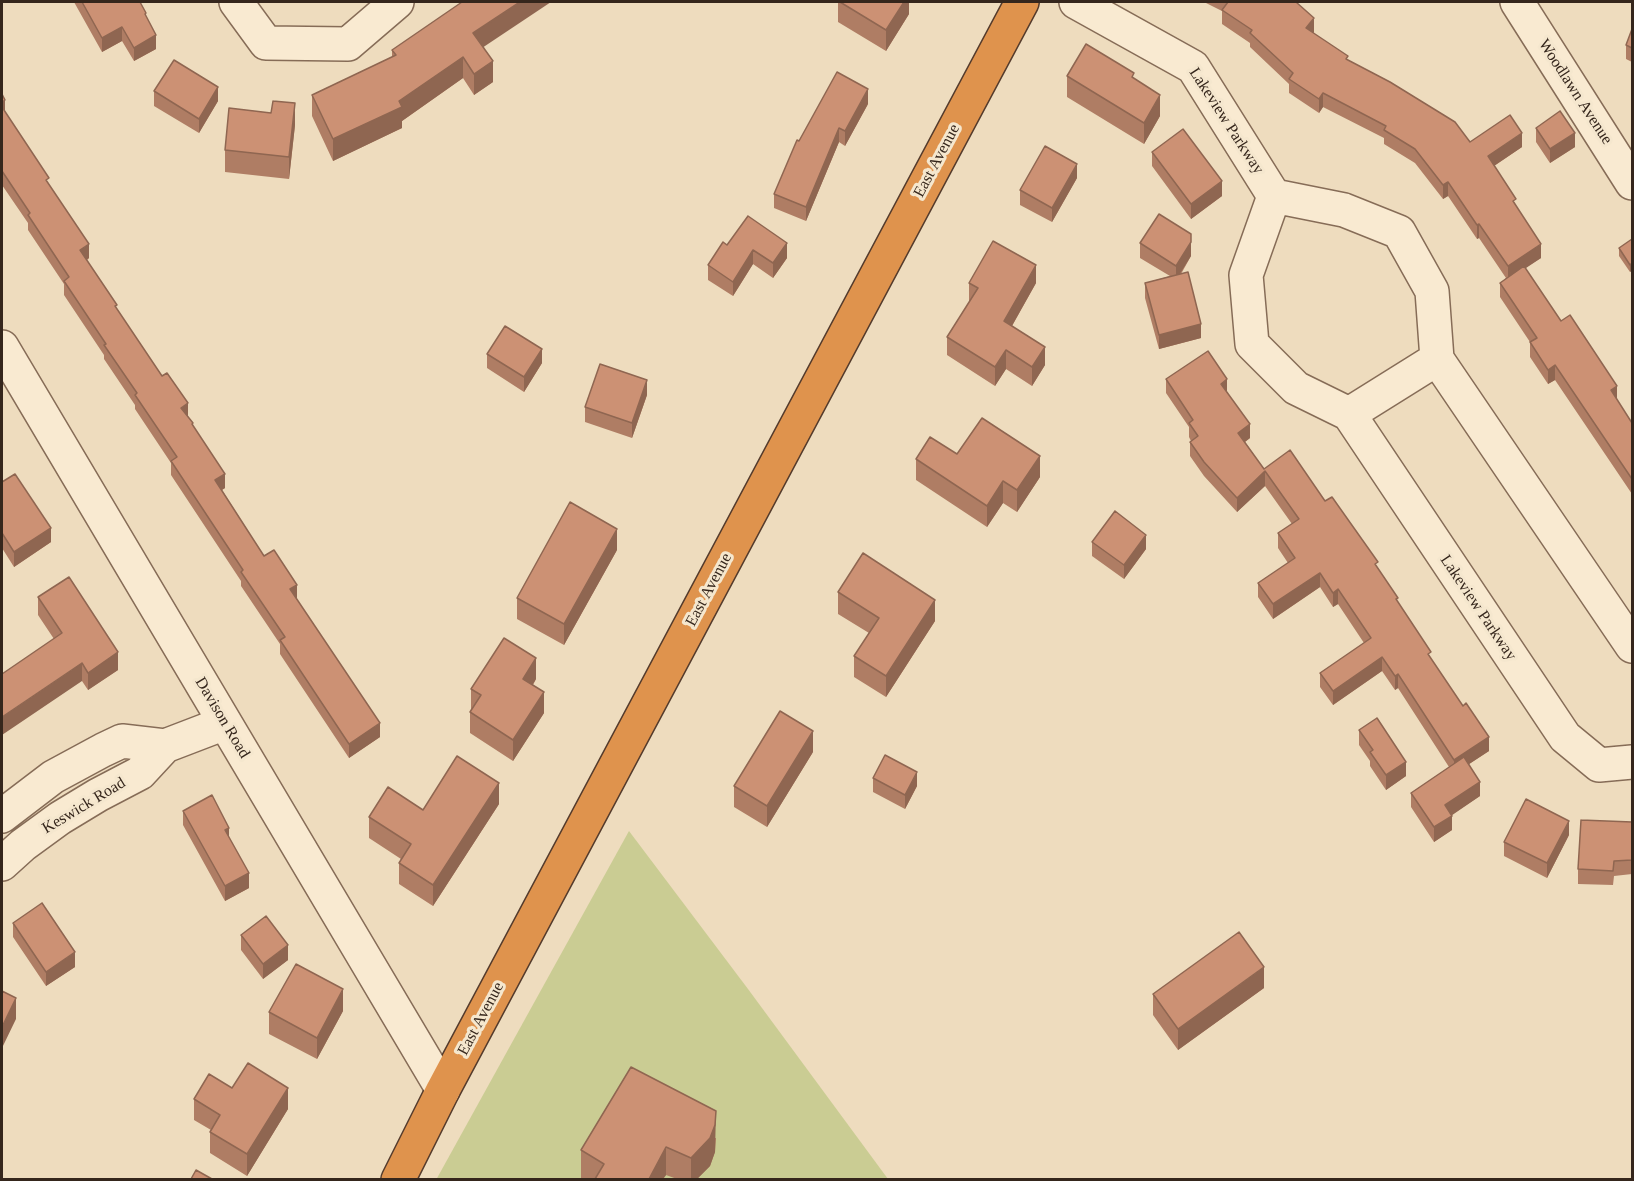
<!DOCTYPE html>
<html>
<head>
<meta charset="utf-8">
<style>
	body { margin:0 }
	#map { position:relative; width:1634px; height:1181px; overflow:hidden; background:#eedcbe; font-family:"Times New Roman",serif }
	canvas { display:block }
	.frame { position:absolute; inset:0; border:3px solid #35261c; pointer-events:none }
</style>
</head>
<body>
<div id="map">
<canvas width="1634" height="1181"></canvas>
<div class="frame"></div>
</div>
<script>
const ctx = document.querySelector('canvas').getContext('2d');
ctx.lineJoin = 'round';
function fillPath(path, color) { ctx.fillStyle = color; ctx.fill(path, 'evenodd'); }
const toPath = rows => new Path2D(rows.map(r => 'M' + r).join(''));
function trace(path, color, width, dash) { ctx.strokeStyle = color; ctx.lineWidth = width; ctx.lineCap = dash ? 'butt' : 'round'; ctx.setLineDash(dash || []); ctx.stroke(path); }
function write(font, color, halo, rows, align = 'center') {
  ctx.font = font + ' "Times New Roman",serif'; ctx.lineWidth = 6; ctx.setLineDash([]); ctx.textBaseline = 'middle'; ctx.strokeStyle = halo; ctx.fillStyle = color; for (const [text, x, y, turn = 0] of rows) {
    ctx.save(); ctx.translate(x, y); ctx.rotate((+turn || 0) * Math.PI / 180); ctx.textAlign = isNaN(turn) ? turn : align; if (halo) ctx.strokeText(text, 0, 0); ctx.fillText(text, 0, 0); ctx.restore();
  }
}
fillPath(toPath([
	[629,831,748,989,888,1179,436,1180]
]), '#cacc93');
const minor = toPath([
	[236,2,266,43,348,44,397,2],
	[1076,2,1193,67,1274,196,1344,210,1399,232,1432,291,1437,359,1632,646],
	[1517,2,1632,183],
	[1274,196,1246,275,1252,344,1296,388,1349,414,1565,737,1599,765,1632,762],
	[2,347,443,1090],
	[1349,414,1437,359],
	[2,816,53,777,103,750,122,741,165,746],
	[2,864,23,845,60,818,98,795,140,773,165,746,225,723]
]);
const highway = toPath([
	[398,1180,443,1090,1022,2]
]);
trace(minor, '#866c57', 36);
trace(highway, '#543b2c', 36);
trace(minor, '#f9ead1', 33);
trace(highway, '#df934d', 33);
fillPath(toPath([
	[74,2,140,2,146,17,156,49,134,61,122,41,102,52],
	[838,2,909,2,909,14,886,51,838,22],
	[1204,2,1296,2,1314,32,1314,33,1348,60,1470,142,1522,147,1494,166,1516,206,1541,258,1525,268,1561,321,1632,423,1632,494,1555,380,1548,384,1530,357,1530,342,1500,297,1500,283,1506,278,1479,238,1477,239,1448,196,1443,199,1415,163,1384,144,1384,138,1323,107,1319,113,1289,93,1289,84,1250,47,1250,43,1222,24,1222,11],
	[1632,29,1632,62,1626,59,1626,45],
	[484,47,493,82,474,95,463,78,402,121,402,128,333,161,312,116,312,95,392,57,392,50],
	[1067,76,1134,79,1160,116,1144,144,1067,97],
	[154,91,218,101,199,133,154,106],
	[2,94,5,112,49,185,89,258,87,260,117,309,188,417,225,488,222,490,264,556,297,599,380,737,349,758,280,654,280,644,241,586,241,581,171,475,171,463,135,409,135,405,104,359,104,355,64,295,64,284,28,230,28,223,2,185],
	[868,104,845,146,839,142,806,221,774,208,774,194,799,141],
	[295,125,289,179,225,172,225,150],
	[1536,128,1575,147,1550,163,1536,142],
	[1152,152,1222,196,1191,219,1152,166],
	[1077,178,1052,222,1020,205,1020,190],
	[748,216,787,258,773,278,753,264,733,296,708,280,708,265,727,245],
	[1632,239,1630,272,1619,256,1619,248],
	[1140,243,1191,256,1181,274,1201,338,1159,349,1145,298,1145,283,1170,276,1140,258],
	[969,283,1036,283,1012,326,1045,365,1032,386,1006,369,995,386,947,355,947,337,969,302],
	[487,354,542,363,524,392,487,368],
	[1166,379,1227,392,1250,438,1245,442,1264,469,1325,501,1378,568,1431,659,1489,751,1469,764,1480,796,1451,815,1452,830,1434,842,1411,807,1411,793,1449,767,1398,688,1395,690,1382,671,1333,705,1320,687,1320,673,1364,643,1338,604,1333,607,1320,587,1273,619,1258,597,1258,583,1288,563,1278,548,1278,533,1292,524,1265,486,1237,512,1204,476,1190,456,1190,442,1191,441,1189,437,1189,427,1166,393],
	[647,395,632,438,585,422,585,407],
	[957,454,1040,477,1017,512,1003,503,987,527,916,480,916,459],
	[2,482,51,542,14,567,2,548],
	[1092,542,1146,549,1124,579,1092,556],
	[617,550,564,645,517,619,517,598],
	[838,592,935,621,886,697,854,677,854,656,869,633,838,614],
	[38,597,118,670,88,690,38,615],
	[536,679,533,685,544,713,513,761,470,733,470,712,471,709,471,689],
	[1359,730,1406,776,1386,790,1370,766,1370,761,1359,745],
	[813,752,767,827,734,807,734,786],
	[873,778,917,786,905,809,873,792],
	[499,804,433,906,399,884,399,863,401,859,369,838,369,817,423,810],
	[183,811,229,839,249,888,225,901,183,825],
	[1627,822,1632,822,1632,874,1614,876,1613,885,1578,884,1578,869],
	[1569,835,1547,878,1504,856,1504,842],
	[13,923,75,967,46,986,13,937],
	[241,935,288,960,263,979,241,950],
	[1264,988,1178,1050,1153,1015,1153,994],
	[343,1011,317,1059,269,1034,269,1012],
	[232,1088,288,1109,247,1176,210,1153,210,1132,211,1130,194,1120,194,1099],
	[716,1138,715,1152,710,1166,697,1179,677,1179,666,1175,663,1179,583,1179,581,1178,581,1150]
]), '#af7d64');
fillPath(toPath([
	[520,2,551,2,473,54,473,33],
	[904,2,909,2,909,14,886,51,886,30],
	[1314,18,1314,32,1306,42,1306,28],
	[122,27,122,41,102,52,102,38],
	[156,35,156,49,134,61,134,48],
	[463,57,463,78,402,121,402,128,333,161,333,139,399,101],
	[493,61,493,82,474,95,474,74],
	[218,87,218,101,199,133,199,119],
	[868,89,868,104,845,146,845,131],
	[1323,93,1323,107,1319,113,1319,99],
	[1160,95,1160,116,1144,144,1144,123],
	[5,100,5,114,2,117,2,102],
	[295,103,295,125,289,179,289,157],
	[839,128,839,142,806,221,806,207],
	[1522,133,1522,147,1488,170,1488,156],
	[1575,133,1575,147,1550,163,1550,149],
	[1077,164,1077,178,1052,222,1052,208],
	[1222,181,1222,196,1191,219,1191,204],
	[1448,182,1448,196,1443,199,1443,185],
	[1479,224,1479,238,1477,239,1477,225],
	[1191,242,1191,256,1176,280,1176,266],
	[787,243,787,258,773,278,773,263],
	[89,244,89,258,80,264,80,250],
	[1541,244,1541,258,1508,280,1508,266],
	[753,250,753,264,733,296,733,282],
	[1632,263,1632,271,1630,272,1630,265],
	[1036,265,1036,283,1004,340,1004,321],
	[1201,324,1201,338,1159,349,1159,335],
	[1045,347,1045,365,1032,386,1032,367],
	[542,349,542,363,524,392,524,377],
	[1006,350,1006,369,995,386,995,367],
	[1555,365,1555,380,1548,384,1548,370],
	[1227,379,1227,394,1221,384],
	[647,380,647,395,632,438,632,423],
	[1617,386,1617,401,1611,390],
	[188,403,188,417,181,408],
	[1250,424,1250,438,1238,447,1238,433],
	[1040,456,1040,477,1017,512,1017,490],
	[1265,471,1265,486,1237,512,1237,498],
	[225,474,225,488,215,494,215,480],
	[1003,481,1003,503,987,527,987,506],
	[51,528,51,542,14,567,14,552],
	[617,529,617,550,564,645,564,624],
	[1146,535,1146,549,1124,579,1124,565],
	[1320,573,1320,587,1273,619,1273,604],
	[297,585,297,599,290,603,290,589],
	[1338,589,1338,604,1333,607,1333,593],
	[935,600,935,621,886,697,886,676],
	[118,652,118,670,88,690,88,673],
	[1382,657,1382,671,1333,705,1333,691],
	[536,658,536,679,523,700,523,679],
	[82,663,82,681,2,735,2,717],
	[1398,674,1398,688,1395,690,1395,676],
	[544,692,544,713,513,761,513,740],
	[380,723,380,737,349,758,349,744],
	[813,731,813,752,767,827,767,806],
	[1489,737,1489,751,1454,774,1454,760],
	[1406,762,1406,776,1386,790,1386,775],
	[917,772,917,786,905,809,905,795],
	[1480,782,1480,796,1445,820,1445,805],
	[499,783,499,804,433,906,433,885],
	[1452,816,1452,830,1434,842,1434,827],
	[1569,821,1569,835,1547,878,1547,863],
	[229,828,229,842,225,830],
	[249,873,249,888,225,901,225,886],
	[288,945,288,960,263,979,263,964],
	[75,952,75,967,46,986,46,972],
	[1264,967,1264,988,1178,1050,1178,1029],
	[343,989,343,1011,317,1059,317,1038],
	[16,998,16,1019,2,1048,2,1027],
	[288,1088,288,1109,247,1176,247,1154],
	[716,1111,715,1152,710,1166,697,1179,691,1179,691,1158],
	[666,1147,666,1175,663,1179,649,1179]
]), '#8f6651');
const building = toPath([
	[82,2,140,2,146,13,145,14,156,35,134,48,122,27,102,38,82,2],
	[462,2,520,2,473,33,493,61,474,74,463,57,399,101,402,107,333,139,312,95,396,55,392,50,462,2],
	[840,2,904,2,886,30,840,2],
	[1228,2,1296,2,1314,18,1306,28,1348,56,1346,59,1390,82,1455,122,1470,142,1510,115,1522,133,1488,156,1516,199,1513,201,1541,244,1508,266,1479,224,1477,225,1448,182,1443,185,1415,149,1384,130,1386,126,1323,93,1319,99,1289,79,1293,73,1250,33,1252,30,1222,10,1228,2],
	[1632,29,1632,48,1626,45,1632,29],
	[1086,44,1134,73,1132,77,1160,95,1144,123,1067,76,1086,44],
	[174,60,218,87,199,119,154,91,174,60],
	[837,72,868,89,845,131,839,128,806,207,774,194,797,140,799,141,837,72],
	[2,94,5,100,2,102,2,94],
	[273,101,295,103,289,157,225,150,229,108,271,113,273,101],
	[2,107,49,178,46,180,89,244,80,250,117,305,115,306,162,376,167,373,188,403,181,408,193,423,192,424,225,474,215,480,264,556,274,550,297,585,290,589,380,723,349,744,280,640,285,637,241,572,243,570,171,461,177,457,135,395,137,393,104,345,106,344,64,281,69,277,28,215,30,213,2,171,2,107],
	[1560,111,1575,133,1550,149,1536,128,1560,111],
	[1183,129,1222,181,1191,204,1152,152,1183,129],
	[1045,146,1077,164,1052,208,1020,190,1045,146],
	[1159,214,1191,234,1191,242,1176,266,1140,243,1159,214],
	[748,216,787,243,773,263,753,250,733,282,708,265,723,242,727,245,748,216],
	[1632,239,1632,263,1630,265,1619,248,1632,239],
	[993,241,1036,265,1004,321,1045,347,1032,367,1006,350,995,367,947,337,978,288,969,283,993,241],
	[1524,266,1561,321,1570,315,1617,386,1611,390,1632,423,1632,479,1555,365,1548,370,1530,342,1537,338,1500,283,1524,266],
	[1188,272,1201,324,1159,335,1145,283,1188,272],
	[505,326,542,349,524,377,487,354,505,326],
	[1208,351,1227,379,1221,384,1250,424,1238,433,1264,469,1290,450,1325,501,1332,497,1378,562,1375,564,1398,598,1396,599,1431,652,1428,654,1463,706,1466,703,1489,737,1454,760,1398,674,1395,676,1382,657,1333,691,1320,673,1371,638,1338,589,1333,593,1320,573,1273,604,1258,583,1295,558,1278,533,1299,519,1265,471,1237,498,1204,462,1190,442,1198,436,1189,423,1193,420,1166,379,1208,351],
	[600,364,647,380,632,423,585,407,600,364],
	[982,418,1040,456,1017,490,1003,481,987,506,916,459,930,437,957,454,982,418],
	[15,474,51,528,14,552,2,533,2,482,15,474],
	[570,502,617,529,564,624,517,598,570,502],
	[1115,511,1146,535,1124,565,1092,542,1115,511],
	[863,553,935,600,886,676,854,656,879,618,838,592,863,553],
	[69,577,118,652,88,673,82,663,2,717,2,674,62,633,38,597,69,577],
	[504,638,536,658,523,679,544,692,513,740,470,712,481,695,471,689,504,638],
	[780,711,813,731,767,806,734,786,780,711],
	[1377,718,1406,762,1386,775,1370,752,1373,750,1359,730,1377,718],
	[885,755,917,772,905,795,873,778,885,755],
	[457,756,499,783,433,885,399,863,411,844,369,817,388,787,423,810,457,756],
	[1464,757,1480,782,1445,805,1452,816,1434,827,1411,793,1464,757],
	[212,795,229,828,225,830,249,873,225,886,183,811,212,795],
	[1526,799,1569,821,1547,863,1504,842,1526,799],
	[1581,820,1632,822,1632,860,1614,861,1613,871,1578,869,1581,820],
	[42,903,75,952,46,972,13,923,42,903],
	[266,916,288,945,263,964,241,935,266,916],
	[1239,932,1264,967,1178,1029,1153,994,1239,932],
	[296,964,343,989,317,1038,269,1012,296,964],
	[2,991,16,998,2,1027,2,991],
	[248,1063,288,1088,247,1154,210,1132,220,1115,194,1099,209,1074,232,1088,248,1063],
	[631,1067,716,1111,715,1125,710,1138,691,1158,666,1147,649,1179,595,1179,604,1164,581,1150,631,1067],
	[196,1170,212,1179,191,1179,196,1170]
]);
fillPath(building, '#cc9174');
trace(building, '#8f6651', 1.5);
write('16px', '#35261c', '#f5e7ce', [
	["Woodlawn Avenue",1575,92,57],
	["Lakeview Parkway",1226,121,57],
	["East Avenue",937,161,-62],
	["East Avenue",709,590,-62],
	["Lakeview Parkway",1478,608,56],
	["Davison Road",222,718,59],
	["Keswick Road",84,806,-31],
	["East Avenue",481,1019,-62]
]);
</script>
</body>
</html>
